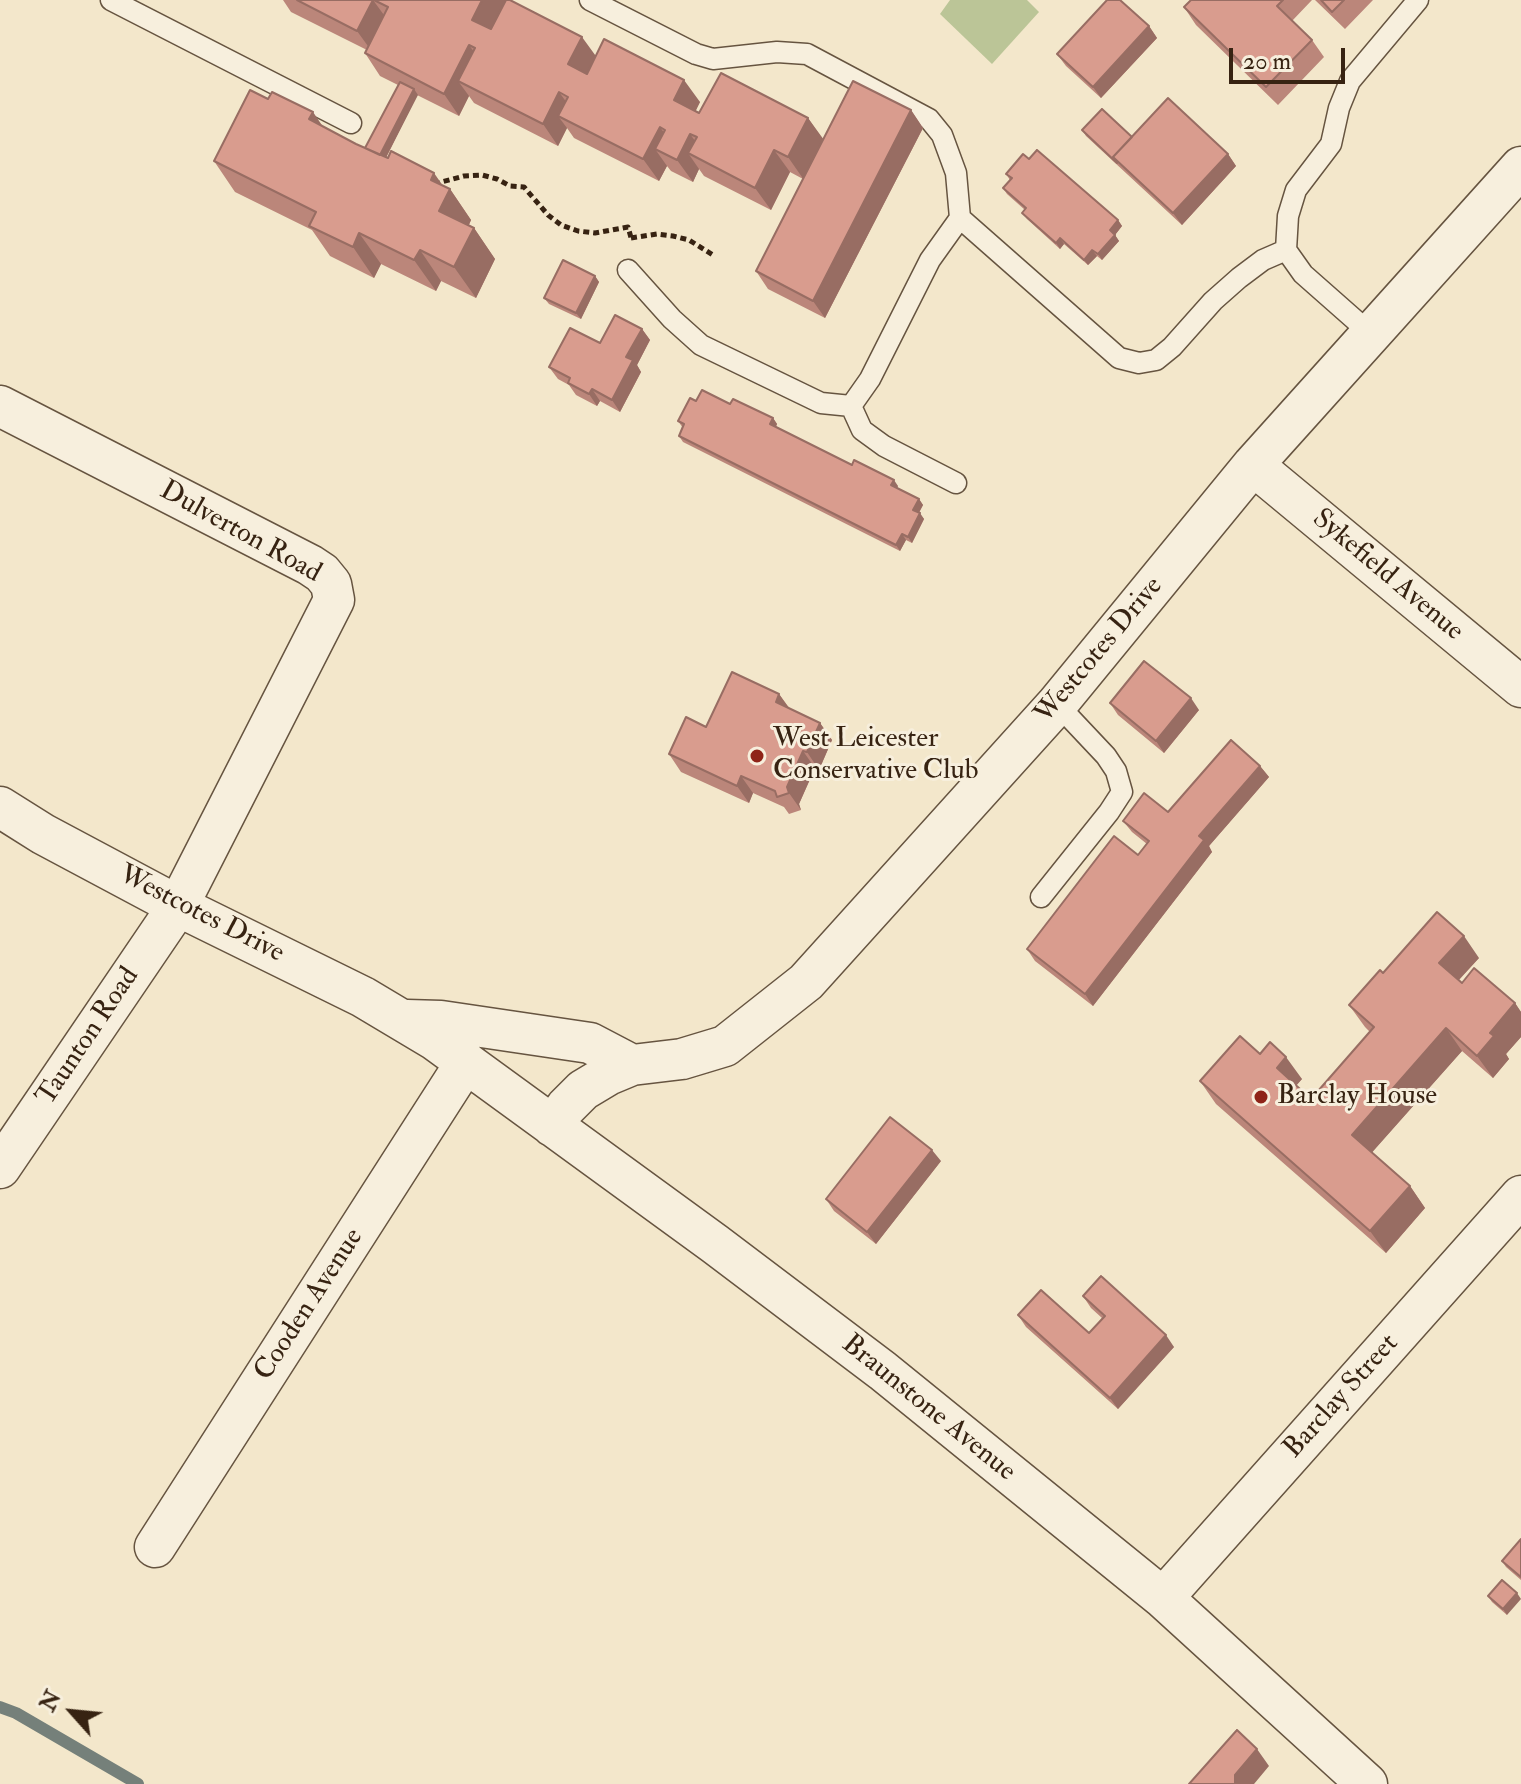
<!DOCTYPE html>
<html>
<head>
<meta charset="utf-8">
<style>
	body { margin:0 }
	#map { position:relative; width:1521px; height:1784px; overflow:hidden; background:#f3e7cb; font-family:"IM FELL Double Pica",serif }
	canvas { display:block }
	.north { position:absolute; left:32px; top:1672px; width:80px; height:80px; -webkit-text-stroke:6px #f7efdd; paint-order:stroke; rotate:297deg; font-size:22px; font-weight:700; line-height:32px; text-align:center; color:#372312 }
	.north::after { content:''; display:block; margin:auto; width:28px; height:36px; background:#372312; clip-path:polygon(50% 0,100% 100%,50% 72%,0 100%) }
	.scale { position:absolute; left:1229px; top:48px; width:116px; height:36px; box-sizing:border-box; border:4px solid #372312; border-top:0; padding-left:10px; font-size:24px; line-height:28px; white-space:nowrap; color:#372312; -webkit-text-stroke:6px #f7efdd; paint-order:stroke }
</style>
</head>
<body>
<div id="map">
<canvas width="1521" height="1784"></canvas>
<div class="north">N</div>
<div class="scale">20 m</div>
</div>
<script>
const ctx = document.querySelector('canvas').getContext('2d');
ctx.lineJoin = 'round';
function fillPath(path, color) { ctx.fillStyle = color; ctx.fill(path, 'evenodd'); }
const toPath = rows => new Path2D(rows.map(r => 'M' + r).join(''));
function trace(path, color, width, dash) { ctx.strokeStyle = color; ctx.lineWidth = width; ctx.lineCap = dash ? 'butt' : 'round'; ctx.setLineDash(dash || []); ctx.stroke(path); }
function write(font, color, halo, rows, align = 'center') {
  ctx.font = font + ' "IM FELL Double Pica",serif'; ctx.lineWidth = 6; ctx.setLineDash([]); ctx.textBaseline = 'middle'; ctx.strokeStyle = halo; ctx.fillStyle = color; for (const [text, x, y, turn = 0] of rows) {
    ctx.save(); ctx.translate(x, y); ctx.rotate((+turn || 0) * Math.PI / 180); ctx.textAlign = isNaN(turn) ? turn : align; if (halo) ctx.strokeText(text, 0, 0); ctx.fillText(text, 0, 0); ctx.restore();
  }
}
fillPath(toPath([
	[950,0,1027,0,1039,12,992,64,940,14]
]), '#bbc597');
trace(toPath([
	[0,1707,16,1713,138,1784]
]), '#75807a', 12);
const lane = toPath([
	[111,0,351,123],
	[590,0,696,54,713,59,777,52,807,54,929,119,942,135,956,173,960,218,1119,358,1139,363,1156,360,1172,347,1213,301,1239,278,1263,260,1286,250,1288,216,1296,190,1331,144,1339,108,1350,81,1418,0],
	[1286,250,1303,274,1371,334],
	[628,270,672,319,701,345,821,403,851,406,870,379,930,260,960,218],
	[851,406,862,430,884,446,956,483],
	[1041,897,1109,812,1122,792,1116,771,1106,756,1057,704]
]);
const street = toPath([
	[0,406,310,565,322,573,331,584,334,600,178,906,0,1168],
	[1253,465,1521,687],
	[0,807,43,834,178,906,363,997,435,1040,715,1244,883,1371,1163,1598,1367,1784],
	[407,1020,441,1021,590,1043,632,1065],
	[552,1126,566,1107,583,1090,608,1075,632,1065,682,1059,725,1046,806,982,1057,704,1253,465,1521,167],
	[155,1547,466,1062],
	[1163,1598,1521,1196]
]);
trace(lane, '#665440', 23);
trace(street, '#665440', 43);
trace(toPath([
	[434,184,464,176,482,175,497,179,510,186,524,187,548,215,561,225,578,231,595,233,628,227,632,241],
	[631,238,657,234,673,236,689,240,713,255]
]), '#372312', 5, [6, 4]);
trace(lane, '#f7efdd', 20);
trace(street, '#f7efdd', 40);
fillPath(toPath([
	[283,0,510,0,596,56,700,102,695,111,699,113,808,118,823,140,911,110,923,128,825,318,768,289,756,271,803,179,790,172,771,210,704,176,699,169,693,182,671,171,667,166,659,181,574,138,567,128,558,146,474,103,469,96,459,116,417,95,386,158,450,189,471,220,469,225,474,228,495,259,476,298,441,281,436,291,381,264,374,278,330,256,312,230,235,192,214,161,323,127,365,149,398,85,380,76,365,53,367,50,291,12],
	[1191,0,1312,0,1292,21,1312,40,1324,57,1278,105,1196,25,1184,7],
	[1315,0,1373,0,1345,29],
	[1149,26,1157,38,1101,98,1066,66,1057,54],
	[1082,130,1132,137,1228,154,1236,166,1182,225,1086,136],
	[1029,159,1118,220,1122,226,1115,235,1119,241,1102,260,1097,256,1088,265,1064,244,1060,249,1027,219,1022,213,1025,210,1007,194,1003,188,1010,180,1006,174],
	[595,276,599,282,581,319,549,304,544,298],
	[642,329,650,340,637,365,641,372,620,412,600,401,597,406,576,395,569,385,558,379,549,367,600,343],
	[696,401,730,404,773,418,777,424,776,427,852,465,898,486,897,488,919,499,923,505,919,513,924,519,912,543,906,540,900,551,683,442,679,436,683,428,678,421],
	[779,694,790,709,820,723,832,740,819,770,815,768,799,804,801,810,789,814,784,807,753,793,749,803,681,772,669,754,706,727],
	[1110,703,1199,710,1164,753,1118,715],
	[1260,766,1269,777,1209,846,1212,852,1093,1006,1035,961,1027,949,1138,855,1147,844,1132,832,1123,821,1168,812],
	[1479,958,1459,980,1462,983,1515,1003,1521,1012,1521,1037,1506,1054,1509,1059,1493,1078,1462,1051,1372,1152,1410,1186,1425,1208,1386,1253,1216,1104,1200,1081,1260,1054,1302,1079,1296,1086,1311,1099,1370,1032,1365,1027,1349,1005,1383,973],
	[941,1161,876,1244,834,1211,826,1199],
	[1083,1296,1174,1347,1118,1409,1026,1327,1018,1315,1089,1333,1102,1318,1091,1308],
	[1521,1539,1521,1580,1506,1567,1502,1561],
	[1502,1580,1507,1615,1492,1602,1488,1596]
]), '#bb867a');
fillPath(toPath([
	[373,0,389,22,373,53,357,31],
	[482,0,509,0,488,42,472,20],
	[1149,26,1157,38,1101,98,1093,87],
	[582,37,598,59,584,86,568,64],
	[469,45,485,67,458,81,469,96,459,116,444,94],
	[684,80,700,102,690,123,674,100],
	[414,89,418,95,377,175,373,169],
	[559,92,575,114,558,116,567,128,558,146,543,124],
	[911,110,923,128,825,318,813,301],
	[313,112,334,143,309,119],
	[808,118,824,140,804,180,788,157],
	[660,127,675,149,655,149,667,166,659,181,643,159],
	[690,134,706,156,688,153,699,169,693,182,677,160],
	[774,150,790,172,771,210,755,188],
	[1228,154,1236,166,1182,225,1173,213],
	[434,173,448,193,450,189,471,220,461,242,439,211,431,180],
	[1118,220,1122,226,1115,235,1119,241,1102,260,1098,254,1110,230],
	[474,228,495,259,476,298,454,267],
	[359,233,381,264,374,278,353,247],
	[1060,238,1064,244,1060,249,1056,243],
	[420,250,441,281,436,291,414,260],
	[1092,250,1097,256,1088,265,1084,260],
	[595,276,599,282,581,319,576,313],
	[642,329,650,340,637,365,641,372,620,412,612,400,626,357],
	[592,389,600,401,597,406,589,394],
	[773,418,777,424,774,430,770,424],
	[894,480,898,486,895,491,891,485],
	[919,499,923,505,917,516,913,510],
	[920,513,924,519,912,543,908,537],
	[902,534,906,540,900,551,896,545],
	[779,694,791,711,776,702],
	[1191,698,1199,710,1164,753,1156,741],
	[820,723,832,740,819,770,807,752],
	[803,751,815,768,799,804,801,810,789,793,787,787],
	[1260,766,1269,777,1209,846,1212,852,1093,1006,1085,994,1199,836],
	[741,776,753,793,749,803,737,786],
	[1464,936,1479,958,1454,985,1439,963],
	[1515,1003,1521,1012,1521,1037,1506,1054,1509,1059,1493,1078,1477,1056,1490,1033],
	[1446,1028,1462,1051,1368,1157,1352,1135],
	[1286,1057,1302,1079,1292,1090,1277,1068],
	[932,1150,941,1161,876,1244,867,1232],
	[1410,1186,1425,1208,1386,1253,1370,1231],
	[1166,1335,1174,1347,1118,1409,1110,1398],
	[1517,1593,1521,1599,1507,1615,1503,1609],
	[1257,1749,1269,1766,1254,1784,1235,1784,1235,1775]
]), '#986d63');
const building = toPath([
	[297,0,373,0,357,31,297,0],
	[374,0,482,0,472,20,491,29,506,0,510,0,582,37,568,64,587,74,604,39,684,80,674,100,699,113,721,73,808,118,788,157,774,150,755,188,688,153,697,137,690,134,677,160,655,149,665,130,660,127,643,159,558,116,568,97,559,92,543,124,458,81,475,48,469,45,444,94,365,53,388,7,374,0],
	[1107,0,1120,0,1149,26,1093,87,1057,54,1107,0],
	[1191,0,1283,0,1277,6,1312,40,1266,87,1184,7,1191,0],
	[1321,0,1344,0,1332,12,1321,0],
	[853,81,911,110,813,301,756,271,853,81],
	[400,82,414,89,380,155,365,148,400,82],
	[250,90,268,99,272,92,313,112,309,119,356,144,388,158,391,151,434,173,431,180,450,189,439,211,474,228,454,267,420,250,414,260,359,233,353,247,309,226,316,212,214,161,250,90],
	[1168,98,1228,154,1173,213,1113,157,1168,98],
	[1102,109,1132,137,1113,157,1117,163,1082,130,1102,109],
	[1037,150,1118,220,1110,230,1115,235,1098,254,1092,250,1084,260,1060,238,1056,243,1022,213,1026,208,1003,188,1012,178,1006,174,1023,154,1029,159,1037,150],
	[563,260,595,276,576,313,544,298,563,260],
	[615,315,642,329,626,357,633,360,612,400,592,389,589,394,568,383,570,378,549,367,570,328,600,343,615,315],
	[702,390,730,404,733,399,773,418,770,424,852,465,854,460,894,480,891,485,919,499,913,510,920,513,908,537,902,534,896,545,679,436,684,424,678,421,690,398,696,401,702,390],
	[1144,661,1191,698,1156,741,1110,703,1144,661],
	[732,672,779,694,776,702,820,723,807,752,803,751,787,787,789,793,777,797,775,791,741,776,737,786,669,754,686,717,706,727,732,672],
	[1231,740,1260,766,1199,836,1204,840,1085,994,1027,949,1114,836,1138,855,1149,841,1123,821,1144,793,1168,812,1231,740],
	[1437,912,1464,936,1439,963,1462,983,1474,968,1515,1003,1490,1033,1494,1036,1477,1056,1446,1028,1352,1135,1410,1186,1370,1231,1200,1081,1240,1036,1260,1054,1270,1042,1286,1057,1277,1068,1311,1099,1374,1027,1349,1005,1380,970,1383,973,1437,912],
	[890,1117,932,1150,867,1232,826,1199,890,1117],
	[1101,1276,1166,1335,1110,1398,1018,1315,1041,1290,1089,1333,1105,1316,1083,1296,1101,1276],
	[1521,1539,1521,1577,1502,1561,1521,1539],
	[1502,1580,1517,1593,1503,1609,1488,1596,1502,1580],
	[1237,1730,1257,1749,1235,1775,1235,1784,1189,1784,1237,1730]
]);
fillPath(building, '#d99c8e');
trace(building, '#986d63', 2);
for (const [x, y, r, color] of [
	[757,756,8,"#8f2418"],
	[1261,1097,8,"#8f2418"]
]) { const dot = new Path2D(); dot.arc(x, y, r, 0, 2 * Math.PI); ctx.fillStyle = color; ctx.fill(dot); trace(dot, '#f7efdd', 3); }
write('28px', '#372312', '#f7efdd', [
	["Dulverton Road",240,533,29],
	["Sykefield Avenue",1387,576,40],
	["Westcotes Drive",1100,651,-50],
	["Westcotes Drive",201,915,27],
	["Taunton Road",89,1037,-56],
	["Cooden Avenue",310,1305,-57],
	["Barclay Street",1342,1397,-48],
	["Braunstone Avenue",928,1409,39]
]);
write('28px', '#372312', '#f7efdd', [
	["West Leicester",773,740],
	["Conservative Club",773,772],
	["Barclay House",1277,1097]
], 'left');
</script>
</body>
</html>
